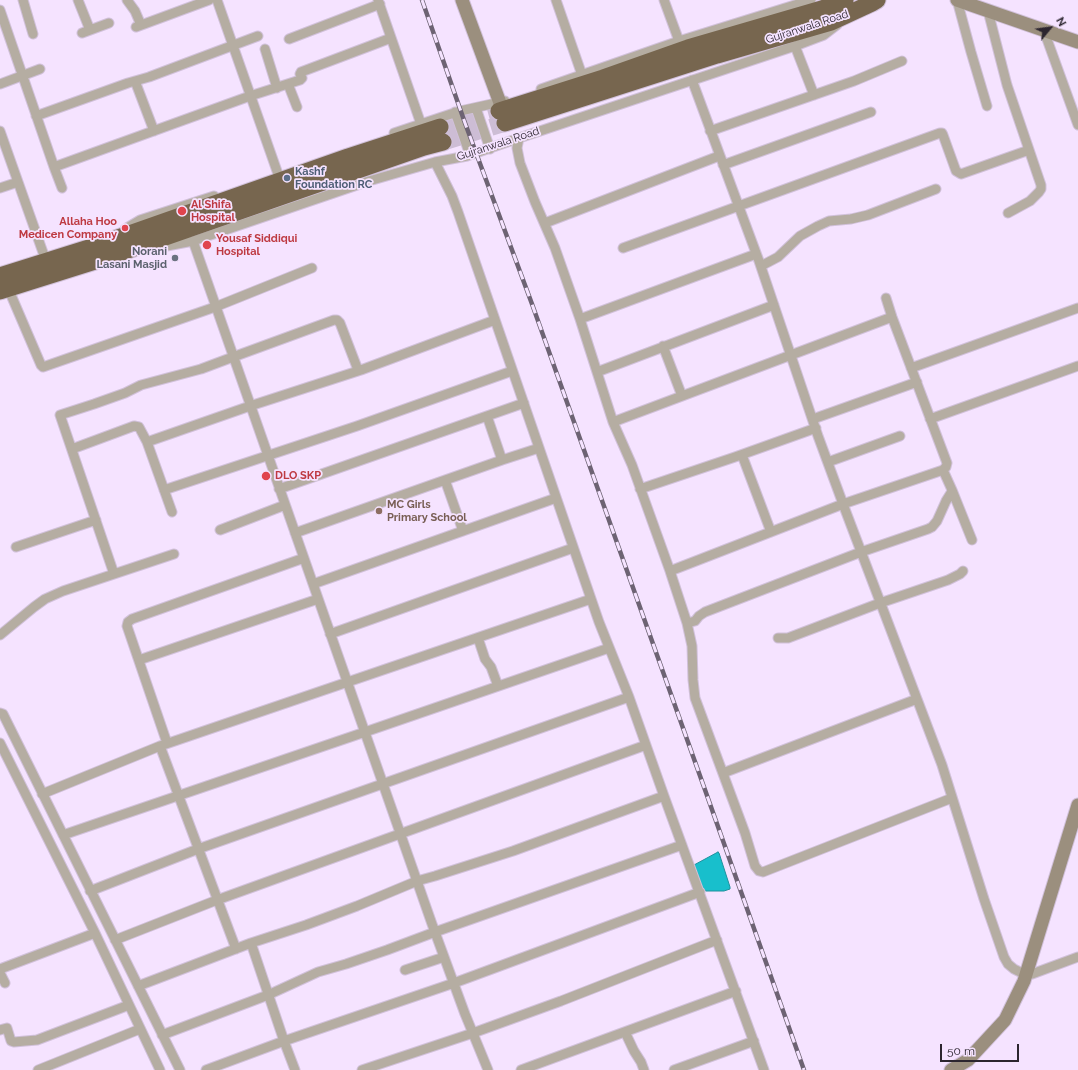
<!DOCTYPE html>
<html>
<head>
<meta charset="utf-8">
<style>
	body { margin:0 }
	#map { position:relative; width:1078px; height:1070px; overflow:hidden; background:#f5e3ff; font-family:Raleway,sans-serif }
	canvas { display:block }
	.north { position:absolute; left:1030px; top:8px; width:40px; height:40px; -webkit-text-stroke:3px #f5e3ff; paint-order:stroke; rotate:61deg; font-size:11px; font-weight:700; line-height:16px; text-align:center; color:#2c252f }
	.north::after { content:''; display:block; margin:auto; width:14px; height:18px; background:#2c252f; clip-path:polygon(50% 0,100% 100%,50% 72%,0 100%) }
	.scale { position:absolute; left:940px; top:1044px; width:79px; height:18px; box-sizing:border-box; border:2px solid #2c252f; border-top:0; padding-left:5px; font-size:12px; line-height:14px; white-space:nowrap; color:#2c252f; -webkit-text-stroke:3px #f5e3ff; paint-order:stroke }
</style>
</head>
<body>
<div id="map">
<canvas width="1078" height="1070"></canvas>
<div class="north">N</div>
<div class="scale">50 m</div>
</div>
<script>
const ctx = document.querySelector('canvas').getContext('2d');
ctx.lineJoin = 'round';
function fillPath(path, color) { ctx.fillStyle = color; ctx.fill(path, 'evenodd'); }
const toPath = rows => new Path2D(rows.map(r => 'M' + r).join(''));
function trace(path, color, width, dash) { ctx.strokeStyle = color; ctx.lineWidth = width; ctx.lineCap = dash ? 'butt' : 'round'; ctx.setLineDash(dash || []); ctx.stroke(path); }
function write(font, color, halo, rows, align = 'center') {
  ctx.font = font + ' Raleway,sans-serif'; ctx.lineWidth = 3.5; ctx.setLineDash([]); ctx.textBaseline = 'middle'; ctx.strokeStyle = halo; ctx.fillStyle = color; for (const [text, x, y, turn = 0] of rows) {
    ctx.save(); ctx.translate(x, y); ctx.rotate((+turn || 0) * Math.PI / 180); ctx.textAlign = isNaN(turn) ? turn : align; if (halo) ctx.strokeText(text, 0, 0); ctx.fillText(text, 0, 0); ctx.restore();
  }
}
const water = toPath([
	[718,852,719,853,730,887,730,889,724,891,706,891,704,890,702,887,694,865,718,852]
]);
fillPath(water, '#18bfcc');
trace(water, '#1e919d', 1);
trace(toPath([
	[440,127,499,111],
	[443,142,505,123]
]), '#cdbdd5', 17, [17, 8]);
const street = toPath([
	[23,0,33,34],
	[78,0,90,30],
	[127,0,135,11,141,25],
	[217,0,278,174],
	[378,0,421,124],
	[556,0,582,75],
	[664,0,679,41],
	[957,0,971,52,987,106],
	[0,10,54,167,62,188],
	[988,11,1007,85,1041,185,1041,189,1039,192,1030,201,1008,213],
	[136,27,209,0],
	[1044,31,1078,125],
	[82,33,109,23],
	[289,39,380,4],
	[795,46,814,95],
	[265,49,277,88],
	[692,80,759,261,818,436,846,512,917,699,942,765,984,899,1004,957,1008,964,1014,969,1020,972,1032,974,1078,957],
	[135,81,154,131],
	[0,84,40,69],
	[288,84,297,107],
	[541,89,679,41,811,0],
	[476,108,490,149],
	[455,112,470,155],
	[36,116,128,83,149,77,258,36],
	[0,131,46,261],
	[710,131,854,81,902,61],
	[394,133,460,111,505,101],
	[519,138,517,148,520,163,535,202,555,248,580,319,613,422,632,465,670,571,687,623,692,646,693,680,695,698,745,833,755,866,759,871,763,872,952,798],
	[435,162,452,196,458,212,599,622,629,697,664,796,764,1070],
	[723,165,871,112],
	[54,167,250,96,300,80,302,78,300,74,301,72,391,38],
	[0,188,18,182],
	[545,223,719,156],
	[125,229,140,220,214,196],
	[193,241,432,924,465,1014,488,1070],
	[623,248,940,133,942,133,943,135,956,171,961,174,1029,150],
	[151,249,193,241,369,181,435,162,467,156,519,138,795,46,824,35,837,25],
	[761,266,778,257,800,236,818,226,829,221,851,219,868,215,936,189],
	[8,288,41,365,43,367,215,307,312,268],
	[580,319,756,254],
	[663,346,682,396],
	[911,368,1078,308],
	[597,372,774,305],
	[487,416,502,460],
	[813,419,917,382],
	[930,419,1078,366],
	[613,422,892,317],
	[147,442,250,406,361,370,495,320],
	[72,449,134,426,139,427,147,442,172,512],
	[742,455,771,532],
	[828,462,900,436],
	[445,480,463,531],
	[279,489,524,403],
	[640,489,735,457,816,428],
	[164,490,357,426,512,371],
	[952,490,972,540],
	[220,530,285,505],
	[295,533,502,460,539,448],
	[16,547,96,520],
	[670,571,843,504,943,470,946,467,947,463,892,317,886,298],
	[114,574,60,415,94,404,125,393,141,385,201,369,233,357,334,320,337,320,340,323,358,370],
	[313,584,556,498],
	[687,623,695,621,699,616,705,612,861,552,928,529,932,527,937,521,946,501,951,493,952,490,943,470],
	[330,634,573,548],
	[0,635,34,607,45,599,63,591,174,554],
	[478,638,485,659,491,667,498,686],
	[778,638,788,638,880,603,948,580,960,574,963,571],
	[139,660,318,599],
	[0,713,3,714,180,1070],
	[0,743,95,933,160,1070],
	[167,743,127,626,128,622,132,619,304,558],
	[160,746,236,949],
	[723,773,917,699],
	[42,794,160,746,591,599],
	[63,835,365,732,609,648],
	[90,891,198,849,629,697],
	[115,940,217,900,646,745],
	[251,943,284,1041,295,1070],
	[0,969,95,933],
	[405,970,444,957],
	[0,973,5,983],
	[138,986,251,943,306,925,357,906,417,881,435,876,513,851,664,796],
	[0,1030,7,1028,11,1041,14,1042,37,1040,129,1005],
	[625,1032,634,1051,641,1062,644,1070],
	[162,1035,268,995,318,972,346,964,387,950,435,932,682,845],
	[38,1070,140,1029],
	[206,1070,284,1041,454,983,700,892],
	[362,1070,473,1033,561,1001,717,940],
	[521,1070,736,991],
	[674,1070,754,1041]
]);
const secondary = toPath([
	[462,0,500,103],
	[957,0,1078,42],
	[951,1070,968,1060,1005,1020,1024,981,1078,805]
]);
const highway = toPath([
	[499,111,603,78,688,48,822,9,845,0],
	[505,123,717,55,831,22,872,3,877,0],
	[0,276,98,245,348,157,440,127],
	[0,291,105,258,424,147,443,142]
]);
trace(street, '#d1c1da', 11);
trace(secondary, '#d1c1da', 15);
trace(highway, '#d1c1da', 19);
trace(street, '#b5ada2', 9);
trace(secondary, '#9b8f7e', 13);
trace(highway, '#77664f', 17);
const rail = toPath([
	[422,0,465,123,532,304,704,787,804,1070]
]);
trace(rail, '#6d6373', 4.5);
trace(rail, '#f5e3ff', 3, [9]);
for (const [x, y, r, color] of [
	[287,178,4,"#5c6f8a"],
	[182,211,5,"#e0444e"],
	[125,228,4,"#e0444e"],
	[207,245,5,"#e0444e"],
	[175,258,4,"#6b7280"],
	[266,476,5,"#e0444e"],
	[379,511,4,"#8d6e63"]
]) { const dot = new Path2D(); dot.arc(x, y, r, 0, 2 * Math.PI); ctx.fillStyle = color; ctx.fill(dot); trace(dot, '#f5e3ff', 1.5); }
write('11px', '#2c252f', '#f5e3ff', [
	["Gujranwala Road",807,27,-18],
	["Gujranwala Road",498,144,-18]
]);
write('bold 11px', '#4e5e75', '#f5e3ff', [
	["Kashf",295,172],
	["Foundation RC",295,185]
], 'left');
write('bold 11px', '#be3a42', '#f5e3ff', [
	["Al Shifa",191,205],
	["Hospital",191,218],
	["Allaha Hoo",117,222,"right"],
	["Medicen Company",117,235,"right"],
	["Yousaf Siddiqui",216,239],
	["Hospital",216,252],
	["DLO SKP",275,476]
], 'left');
write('bold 11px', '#5b616d', '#f5e3ff', [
	["Norani",167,252],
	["Lasani Masjid",167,265]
], 'right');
write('bold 11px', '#785e54', '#f5e3ff', [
	["MC Girls",387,505],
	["Primary School",387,518]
], 'left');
</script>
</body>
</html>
